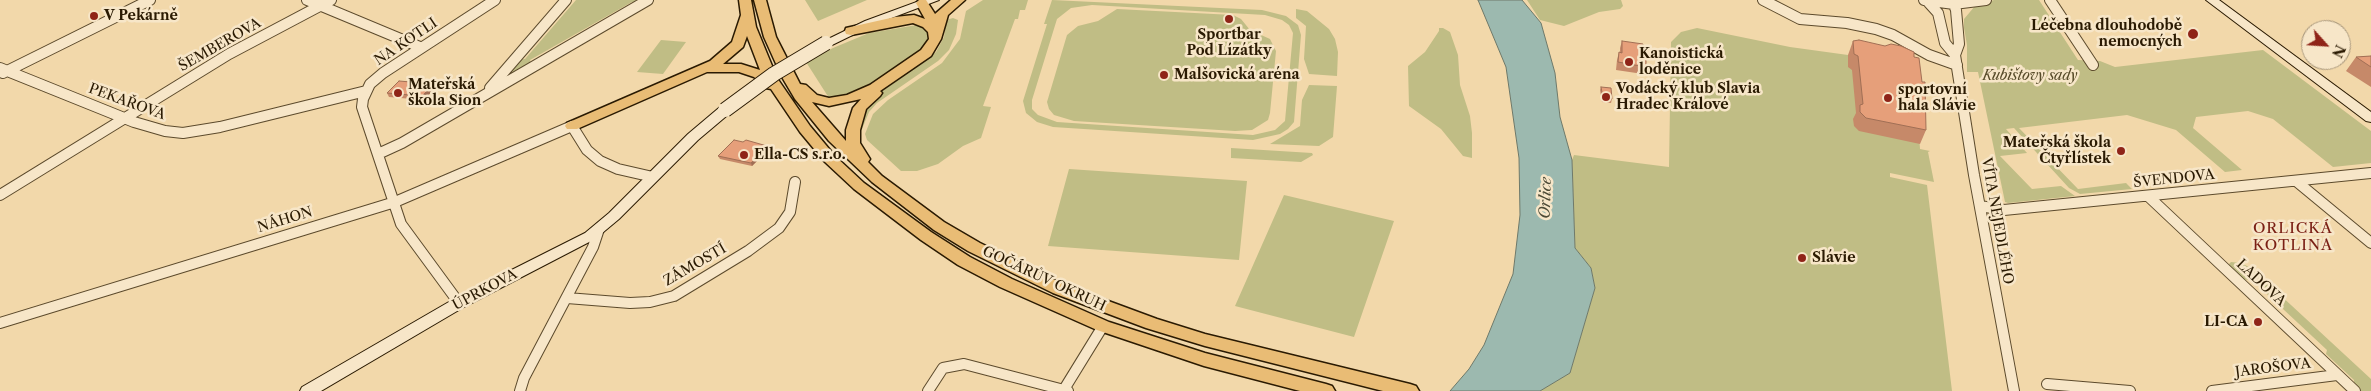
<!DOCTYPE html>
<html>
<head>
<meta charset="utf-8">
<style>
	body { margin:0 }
	#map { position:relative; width:2371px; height:391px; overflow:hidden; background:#f2d8aa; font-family:"Libre Caslon Text",serif }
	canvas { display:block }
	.north { position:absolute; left:2301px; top:20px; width:50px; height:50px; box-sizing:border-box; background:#f7e6c8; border:1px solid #a59479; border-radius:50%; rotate:116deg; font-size:14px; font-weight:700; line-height:20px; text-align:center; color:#2a1a02 }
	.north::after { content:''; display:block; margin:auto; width:18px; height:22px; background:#8f2418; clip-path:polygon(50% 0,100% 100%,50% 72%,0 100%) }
</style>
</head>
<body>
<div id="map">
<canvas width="2371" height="391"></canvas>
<div class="north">N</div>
</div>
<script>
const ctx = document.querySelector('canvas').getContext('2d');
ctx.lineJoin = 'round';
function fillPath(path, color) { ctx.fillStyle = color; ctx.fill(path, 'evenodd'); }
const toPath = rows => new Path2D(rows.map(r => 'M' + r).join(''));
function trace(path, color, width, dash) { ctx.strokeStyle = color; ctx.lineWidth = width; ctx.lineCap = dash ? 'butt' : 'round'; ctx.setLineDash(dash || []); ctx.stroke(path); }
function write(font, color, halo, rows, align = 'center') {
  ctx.font = font + ' "Libre Caslon Text",serif'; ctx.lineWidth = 5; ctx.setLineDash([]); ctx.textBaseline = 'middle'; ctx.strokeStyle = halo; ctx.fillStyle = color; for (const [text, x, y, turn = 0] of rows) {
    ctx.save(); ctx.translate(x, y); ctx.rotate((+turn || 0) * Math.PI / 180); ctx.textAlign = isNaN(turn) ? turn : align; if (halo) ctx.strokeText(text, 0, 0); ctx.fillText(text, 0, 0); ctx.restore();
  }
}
fillPath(toPath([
	[576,0,643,0,639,3,632,2,530,60,532,65,514,72,510,71,516,60,525,59],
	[805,0,867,0,818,21],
	[983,0,1028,0,1025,10,1020,10,1018,19,1015,19,983,106,991,107,981,138,963,146,938,164,917,171,901,171,867,140,865,134,873,114,888,100,942,63,960,39,966,11],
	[1052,0,1262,10,1286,16,1298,25,1301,35,1294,122,1288,129,1280,134,1253,140,1053,127,1037,122,1026,113,1023,101,1047,24,1044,24],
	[1092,5,1265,15,1282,20,1289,25,1293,33,1285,121,1275,130,1253,135,1057,122,1038,115,1032,109,1032,100,1057,19,1071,8],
	[1527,0,1621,0,1623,6,1620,9,1599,12,1564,26,1540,20],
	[1994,0,2039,0,2078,60,2100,61,2115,67,2263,50,2371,131,2371,163,2333,167,2273,119,2248,111,2196,117,2193,128,2242,170,2225,172,2176,130,2127,115,2019,128,2078,189,2126,183,2132,189,2080,194,2069,188,2014,128,2006,129,2027,153,2000,156,2032,189,2061,186,2075,196,2008,203,2005,202,1978,72,1967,72,1967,45,1964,28,1964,19,1975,6],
	[1117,9,1233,15,1241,19,1250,30,1270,39,1276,51,1270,113,1268,120,1252,130,1235,131,1074,121,1054,115,1049,109,1047,102,1067,35,1078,26,1098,21],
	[1296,9,1307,11,1329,29,1335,39,1338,52,1337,76,1309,74,1304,59,1306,26,1296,18],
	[953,18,958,20,956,34,949,50,938,61,877,103,869,112,860,134,860,119,864,112,881,92,936,52,944,37,946,20],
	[923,24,929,29,929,38,925,47,866,90,837,98,829,98,806,62,833,48,869,33],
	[1439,28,1443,28,1450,32,1458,55,1460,85,1470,116,1472,133,1472,158,1463,156,1441,129,1409,106,1408,66,1425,52,1439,31],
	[1697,28,1790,47,1848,55,1853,53,1919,135,1920,149,1930,151,1928,152,1934,182,1890,173,1890,177,1927,185,1952,391,1540,391,1570,373,1595,288,1591,268,1575,248,1572,160,1574,155,1669,167,1671,42,1681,32],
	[661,40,686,42,663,74,637,72],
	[1309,85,1337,86,1333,137,1319,146,1270,144,1300,126,1302,100],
	[1231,148,1312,153,1313,155,1301,162,1231,158],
	[1069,169,1247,181,1239,260,1048,246],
	[1284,195,1394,221,1354,337,1235,306],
	[2231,262,2241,263,2251,268,2371,379,2371,391,2361,391,2354,384,2354,380,2326,354,2327,350,2254,282,2241,278,2230,267,2229,264]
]), '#c0bd85');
const water = toPath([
	[1478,0,1522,0,1541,23,1555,73,1560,117,1572,160,1575,248,1591,268,1595,288,1570,373,1540,391,1450,391,1469,369,1484,345,1513,274,1520,215,1519,158,1506,67,1478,0]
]);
fillPath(water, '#9cb9af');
trace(water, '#6e796a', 1);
const street = toPath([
	[307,0,420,47],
	[1763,0,1800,19,1847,23,1876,29,1893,35,1929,55,1957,65],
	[1924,0,1954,4,1986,0],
	[1952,0,1956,10,1959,44,1955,55,1974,175,2014,391],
	[2050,0,2093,65],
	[1928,2,1938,13,1945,43,1955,55],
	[0,68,134,122,165,131,183,133,220,127,366,91],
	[3,73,150,0],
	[490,88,566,0],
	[378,154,402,143,648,0],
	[2296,181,2371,243],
	[0,195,229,54,331,0],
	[2148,196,2355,391],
	[1980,206,2004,210,2371,173],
	[567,298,630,303,650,302,674,296,748,251,779,228,790,212,795,182],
	[459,303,401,224,362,107,363,99,370,84,383,73,495,0],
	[0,323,395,202,572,126,587,150,600,161,618,169,653,177],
	[2047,384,2130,391],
	[520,391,524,378,593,247,599,229],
	[928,391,943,368,964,364,1068,391],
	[1063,391,1103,326],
	[2212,391,2337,375]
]);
const secondary = toPath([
	[922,0,939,0,873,25,830,46,826,47,820,43,865,21,922,0],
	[2206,0,2219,0,2371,112,2371,122,2366,121,2206,0],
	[725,106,731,110,730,113,698,140,619,219,595,239,464,307,321,391,300,391,302,387,454,299,585,233,609,213,688,134,720,107,725,106]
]);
const primary = toPath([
	[739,0,751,0,756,27,777,78,810,126,835,156,864,183,931,232,970,257,1012,279,1109,322,1205,353,1326,384,1332,386,1335,391,1300,391,1204,366,1097,330,1000,287,958,265,921,240,854,189,825,162,800,132,771,89,766,88,754,77,739,72,707,72,577,129,567,129,565,126,567,123,710,61,732,42,741,15,739,0],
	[747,36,760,70,741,64,723,64,743,47,747,36],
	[754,0,766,0,776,37,800,84,806,85,817,95,829,98,847,95,870,85,921,50,929,39,928,32,923,27,913,23,851,35,846,34,845,31,846,28,895,17,914,15,925,19,916,3,919,0,926,0,935,14,951,0,965,0,948,15,941,39,931,56,880,91,882,93,880,96,866,109,860,130,860,143,870,159,868,162,882,176,944,222,980,243,1065,285,1157,319,1205,334,1410,384,1416,386,1419,391,1383,391,1205,346,1146,328,1053,293,968,251,934,230,872,182,829,141,795,99,782,77,764,37,754,0],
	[861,99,853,108,846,130,846,141,812,102,829,106,861,99]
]);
trace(street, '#5c4a2c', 12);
trace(secondary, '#2a1a02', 2);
trace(primary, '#2a1a02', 3);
trace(street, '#f7e6c8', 10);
fillPath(secondary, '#f7e6c8');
fillPath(primary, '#e9bc75');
const secondaryBridge = toPath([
	[725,110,774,74,826,43]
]);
trace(secondaryBridge, '#2a1a02', 16, []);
trace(secondaryBridge, '#f7e6c8', 14);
fillPath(toPath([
	[1622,41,1643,56,1646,67,1643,74,1616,70,1617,60,1619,52,1620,53,1620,48],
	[1853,41,1926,130,1920,144,1859,131,1854,126,1853,119,1856,113,1852,70,1848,67,1848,55],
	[2371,56,2371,87,2346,71,2356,57],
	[436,87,424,100,389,97,387,93],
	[1601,87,1612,99,1611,103,1602,102,1600,90],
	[768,150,752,166,720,159,718,156]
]), '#c68969');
fillPath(toPath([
	[434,84,436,87,424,100,422,96],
	[767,146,768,150,752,166,751,163]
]), '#a16f55');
const building = toPath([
	[1859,40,1885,46,1891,44,1901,46,1914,52,1914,57,1919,58,1922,82,1925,82,1926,130,1866,118,1860,112,1860,105,1863,104,1858,56,1854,54,1853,41,1859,40],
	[1622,41,1643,44,1643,56,1646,57,1646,67,1618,62,1619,52,1622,53,1622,41],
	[2371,56,2371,67,2356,57,2371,56],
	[399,81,434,84,422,96,387,93,399,81],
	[1601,87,1611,88,1612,99,1603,98,1601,87],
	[734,140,743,142,746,140,767,146,751,163,718,156,734,140]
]);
fillPath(building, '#e69f7a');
trace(building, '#a16f55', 1);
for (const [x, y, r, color] of [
	[94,16,5,"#8f2418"],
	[1229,19,5,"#8f2418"],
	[2193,34,6,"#8f2418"],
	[1629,62,5,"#8f2418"],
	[1164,75,5,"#8f2418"],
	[398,93,5,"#8f2418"],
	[1606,97,5,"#8f2418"],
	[1888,98,5,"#8f2418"],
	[2121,151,5,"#8f2418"],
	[744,155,5,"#8f2418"],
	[1802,258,5,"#8f2418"],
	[2258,322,5,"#8f2418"]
]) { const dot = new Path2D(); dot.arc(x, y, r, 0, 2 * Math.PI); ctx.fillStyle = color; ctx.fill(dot); trace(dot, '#f7e6c8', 2); }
write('bold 14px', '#2a1a02', '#f7e6c8', [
	["V Pekárně",104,16],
	["Léčebna dlouhodobě",2182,26,"right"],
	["nemocných",2182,42,"right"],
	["Sportbar",1229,35,"center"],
	["Pod Lízátky",1229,51,"center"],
	["Kanoistická",1639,54],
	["loděnice",1639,70],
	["Malšovická aréna",1174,75],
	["Mateřská",408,85],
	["škola Sion",408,101],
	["Vodácký klub Slavia",1616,89],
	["Hradec Králové",1616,105],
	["sportovní",1898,90],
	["hala Slávie",1898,106],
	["Mateřská škola",2111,143,"right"],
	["Čtyřlístek",2111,159,"right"],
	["Ella-CS s.r.o.",754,155],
	["Slávie",1812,258],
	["LI-CA",2248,322,"right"]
], 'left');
write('14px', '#2a1a02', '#f7e6c8', [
	["NA KOTLI",406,42,-34],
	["ŠEMBEROVA",220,45,-30],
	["PEKAŘOVA",127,102,20],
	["ŠVENDOVA",2174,179,-6],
	["NÁHON",285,220,-17],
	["VÍTA NEJEDLÉHO",1997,221,80],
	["ZÁMOSTÍ",695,265,-30],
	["GOČÁRŮV OKRUH",1044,279,25],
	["LADOVA",2261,283,43],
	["ÚPRKOVA",485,290,-28],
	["JAROŠOVA",2273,368,-7]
]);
write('italic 14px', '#574b29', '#f7e6c8', [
	["Kubištovy sady",2030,76]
]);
write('italic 15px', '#4c4a36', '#f7e6c8', [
	["Orlice",1546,198,-88]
]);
ctx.letterSpacing = '1px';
write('15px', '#7a1f14', '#f7e6c8', [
	["ORLICKÁ",2293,229],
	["KOTLINA",2293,246]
]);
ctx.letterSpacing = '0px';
</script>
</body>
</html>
